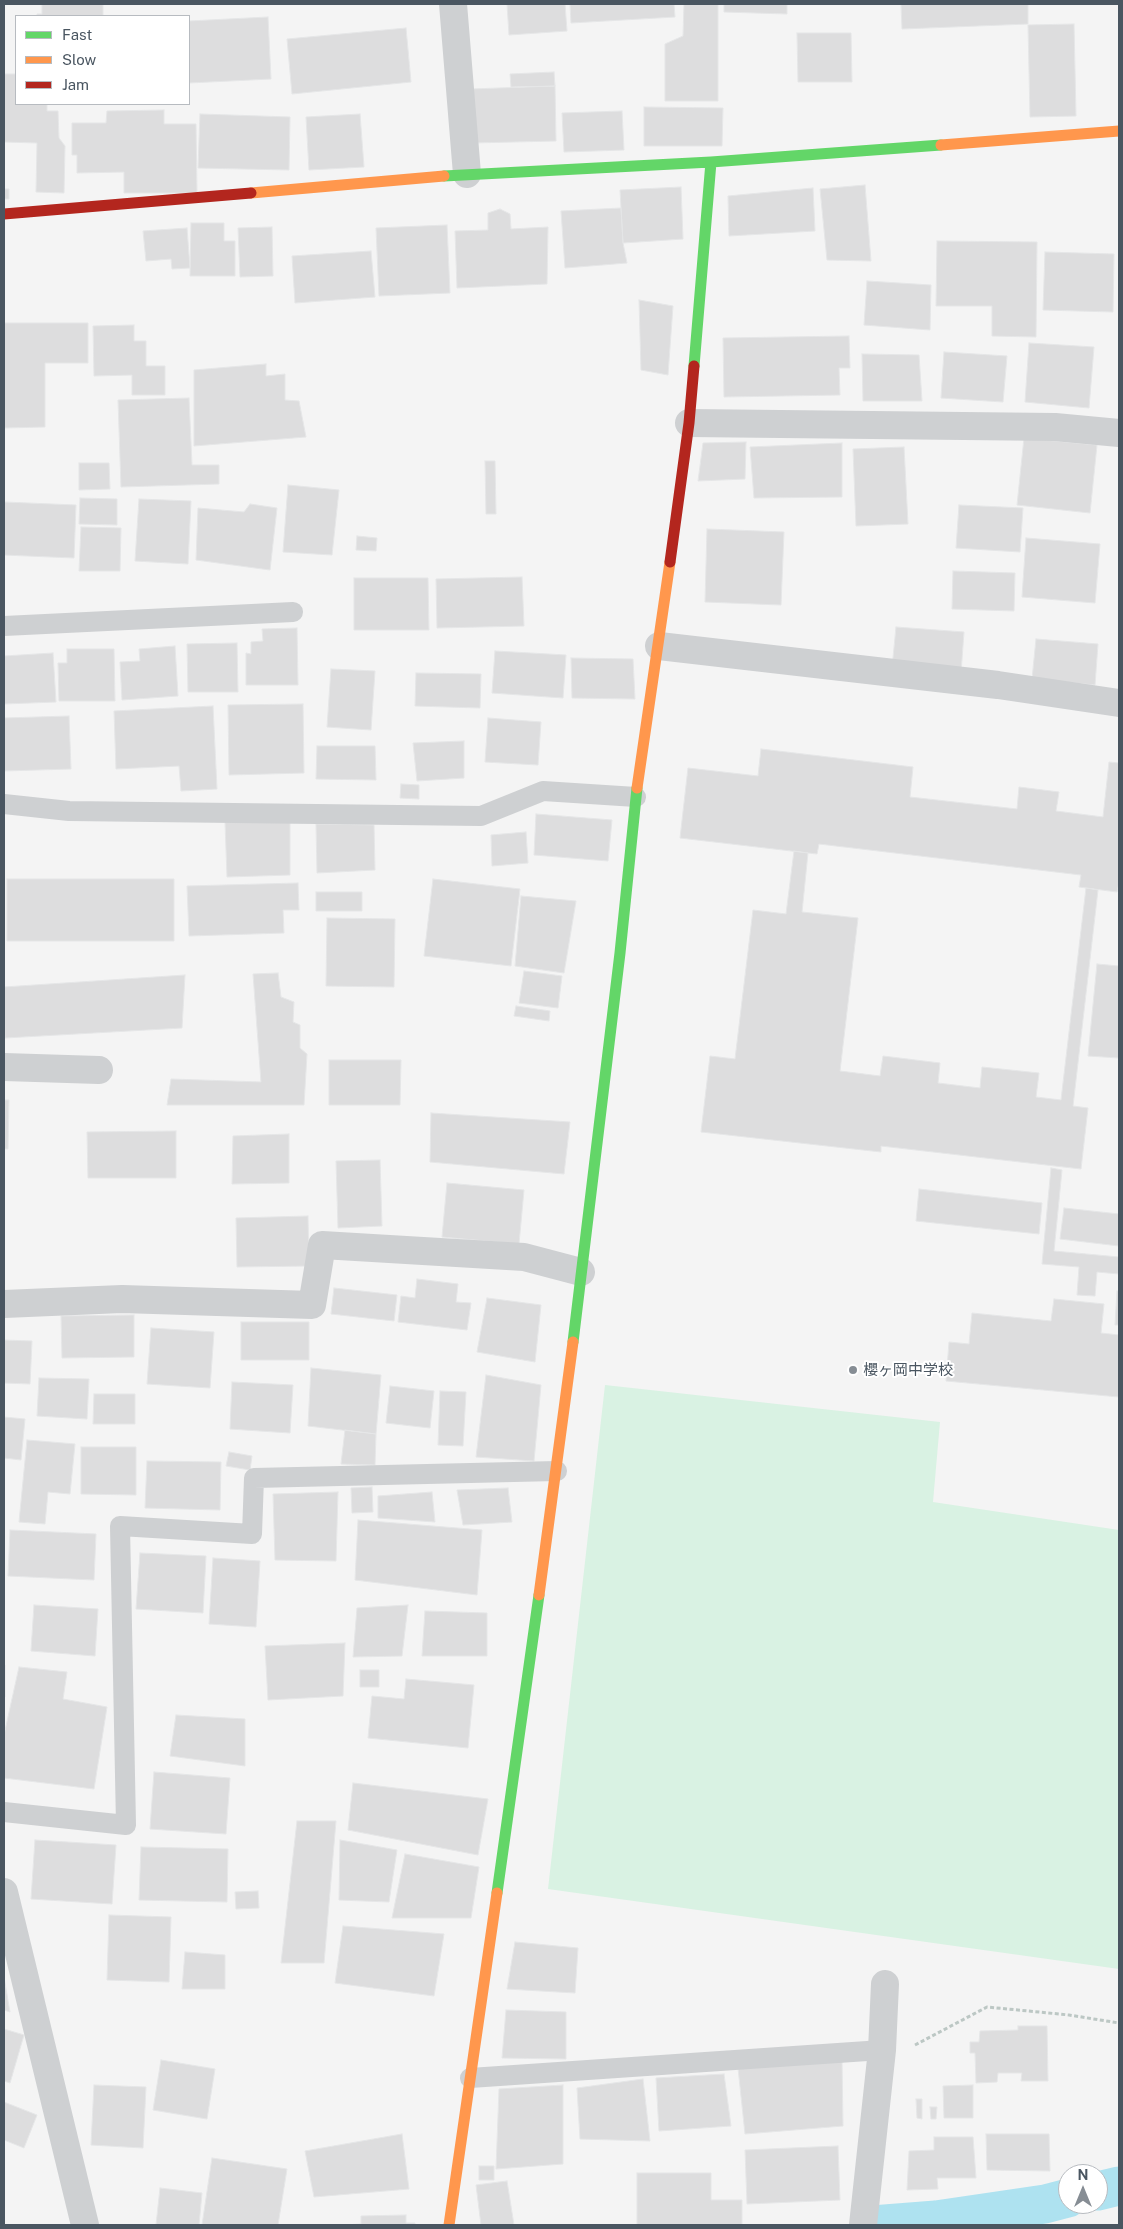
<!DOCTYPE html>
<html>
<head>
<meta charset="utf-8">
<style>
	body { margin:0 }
	#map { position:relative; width:1123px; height:2229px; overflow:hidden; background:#f4f4f4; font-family:"Public Sans",sans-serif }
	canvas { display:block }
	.frame { position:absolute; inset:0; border:5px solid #4a5661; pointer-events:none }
	.legend { position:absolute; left:15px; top:15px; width:175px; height:90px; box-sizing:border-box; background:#fff; border:1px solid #b7bbc0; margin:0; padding:6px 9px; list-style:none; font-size:15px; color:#4a5661 }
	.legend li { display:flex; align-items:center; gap:10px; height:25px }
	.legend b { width:25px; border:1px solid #b7bbc0 }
	.north { position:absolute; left:1058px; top:2164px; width:50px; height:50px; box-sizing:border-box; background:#fff; border:1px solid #b7bbc0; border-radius:50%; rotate:0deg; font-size:14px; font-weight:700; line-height:20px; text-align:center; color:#4a5661 }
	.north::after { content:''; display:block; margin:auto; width:18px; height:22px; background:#868d94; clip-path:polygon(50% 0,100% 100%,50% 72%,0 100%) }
</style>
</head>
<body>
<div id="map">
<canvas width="1123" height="2229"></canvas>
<div class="frame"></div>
<ul class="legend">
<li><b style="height:6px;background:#63d668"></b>Fast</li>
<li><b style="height:6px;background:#ff974d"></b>Slow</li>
<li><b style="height:6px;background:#b3261e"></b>Jam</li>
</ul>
<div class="north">N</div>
</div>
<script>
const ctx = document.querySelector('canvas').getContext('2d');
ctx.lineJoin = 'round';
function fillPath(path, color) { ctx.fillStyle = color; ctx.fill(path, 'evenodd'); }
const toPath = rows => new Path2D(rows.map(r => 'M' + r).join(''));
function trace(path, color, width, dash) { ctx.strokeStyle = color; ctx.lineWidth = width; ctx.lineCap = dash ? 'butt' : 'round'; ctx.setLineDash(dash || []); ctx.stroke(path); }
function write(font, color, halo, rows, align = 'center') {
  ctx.font = font + ' "Public Sans","Noto Sans JP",sans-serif'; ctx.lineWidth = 4; ctx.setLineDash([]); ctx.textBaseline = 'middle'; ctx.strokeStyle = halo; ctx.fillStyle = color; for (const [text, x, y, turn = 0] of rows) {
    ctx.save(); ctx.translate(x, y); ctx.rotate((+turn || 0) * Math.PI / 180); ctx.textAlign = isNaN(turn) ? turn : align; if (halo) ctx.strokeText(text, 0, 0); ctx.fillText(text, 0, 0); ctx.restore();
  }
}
fillPath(toPath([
	[605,1385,940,1422,933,1502,1119,1530,1119,1969,548,1889]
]), '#d9f2e3');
trace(toPath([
	[1098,2191,1119,2186],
	[872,2225,936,2220,1045,2204,1068,2198]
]), '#aee2f0', 39);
const building = toPath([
	[42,4,103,4,103,16,37,16,37,14,42,14,42,4],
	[507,4,565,4,567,31,509,35,507,4],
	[570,4,674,4,675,17,571,23,570,4],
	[684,4,718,4,718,101,665,101,665,44,683,36,684,4],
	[724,4,787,4,787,14,724,12,724,4],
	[901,4,1028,4,1028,24,902,29,901,4],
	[268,17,271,79,189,83,189,21,268,17],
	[1074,24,1076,116,1030,117,1028,25,1074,24],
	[406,28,411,82,292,94,287,39,406,28],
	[797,33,851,33,852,82,798,82,797,33],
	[554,72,555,86,511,87,510,74,554,72],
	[4,74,16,74,16,104,47,104,47,111,58,111,59,138,65,146,64,193,36,192,37,143,4,142,4,74],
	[555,86,556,141,472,143,471,89,555,86],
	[644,107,723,108,722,146,644,146,644,107],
	[164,110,164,124,196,124,197,193,124,193,124,172,77,173,77,155,72,155,72,123,106,123,107,111,164,110],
	[622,111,624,150,564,152,562,113,622,111],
	[200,114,290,117,289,170,198,168,200,114],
	[360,114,364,167,309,170,306,117,360,114],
	[865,185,871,261,827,260,820,189,865,185],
	[681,187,683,239,623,243,620,190,681,187],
	[813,188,815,231,729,236,728,196,813,188],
	[4,189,9,189,9,199,4,199,4,189],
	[621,208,623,243,627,263,565,268,561,211,621,208],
	[500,209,510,214,511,229,548,227,547,284,457,288,455,231,488,230,488,213,500,209],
	[191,223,224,223,224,241,235,241,235,276,190,276,191,223],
	[447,225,450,293,379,296,376,228,447,225],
	[272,227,273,276,240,277,238,228,272,227],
	[187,228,190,268,172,269,171,259,146,261,143,231,187,228],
	[937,241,1037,242,1036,337,992,336,992,306,936,306,937,241],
	[371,251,375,297,295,303,292,256,371,251],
	[1045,252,1114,254,1113,312,1043,310,1045,252],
	[867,281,931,285,930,330,864,325,867,281],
	[639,300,673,306,668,375,641,370,639,300],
	[4,323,88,323,88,363,45,363,45,427,4,428,4,323],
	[134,325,134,341,146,341,146,366,165,366,165,395,132,395,132,375,94,376,93,326,134,325],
	[849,336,850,368,839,368,840,395,724,397,723,338,849,336],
	[1029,343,1094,347,1089,408,1025,402,1029,343],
	[944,352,1007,356,1003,402,941,398,944,352],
	[862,354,919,355,922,401,863,401,862,354],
	[266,364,266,376,285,374,285,400,299,401,306,437,194,446,194,370,266,364],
	[189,398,192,465,219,465,219,484,121,487,118,400,189,398],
	[1024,438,1097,445,1090,513,1017,505,1024,438],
	[746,442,745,479,698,481,703,443,746,442],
	[842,443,842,497,754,498,750,447,842,443],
	[904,447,908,524,856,526,853,449,904,447],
	[485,461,495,461,496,514,486,514,485,461],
	[79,463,109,463,110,489,79,490,79,463],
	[288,485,339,490,332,555,283,552,288,485],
	[80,498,117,499,117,525,79,524,80,498],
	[139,499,191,501,188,564,135,561,139,499],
	[4,502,76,505,74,558,4,555,4,502],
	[250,504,277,508,270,570,196,560,198,508,244,512,250,504],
	[959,505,1023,508,1020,552,956,548,959,505],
	[81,527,121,528,120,571,79,571,81,527],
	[707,529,784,532,781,605,705,602,707,529],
	[357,536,377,538,376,551,356,550,357,536],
	[1026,538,1100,544,1095,603,1022,597,1026,538],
	[953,571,1015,573,1014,611,952,609,953,571],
	[522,577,524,626,437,628,436,579,522,577],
	[354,578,428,578,429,630,354,630,354,578],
	[896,627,964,632,961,673,892,668,896,627],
	[297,628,298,685,246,685,246,653,251,654,251,642,263,641,262,629,297,628],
	[1036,639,1098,644,1095,685,1032,679,1036,639],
	[237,643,238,692,188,692,187,644,237,643],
	[175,646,178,696,122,700,120,662,140,661,139,649,175,646],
	[67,649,114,649,115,701,59,701,58,663,67,663,67,649],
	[495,651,566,655,563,698,492,693,495,651],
	[53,653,56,702,4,704,4,656,53,653],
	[571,658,633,659,635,699,572,698,571,658],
	[331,669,375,671,371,730,327,727,331,669],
	[416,673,481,674,480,708,415,706,416,673],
	[303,704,304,773,229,775,228,705,303,704],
	[213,706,217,789,181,791,179,766,116,769,114,711,213,706],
	[69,716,71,769,4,771,4,718,69,716],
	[488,718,541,722,538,765,485,762,488,718],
	[464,741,464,778,417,781,413,743,464,741],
	[317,746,375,746,376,780,316,779,317,746],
	[761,749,913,767,910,797,1017,809,1019,787,1059,792,1056,811,1103,817,1109,762,1119,763,1119,882,1117,892,1079,887,1081,875,819,844,817,854,680,838,688,768,758,776,761,749],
	[401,784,419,785,419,799,400,798,401,784],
	[536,814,612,820,608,861,534,855,536,814],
	[225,822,290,822,290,875,227,877,225,822],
	[316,824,374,825,375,870,317,873,316,824],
	[526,832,528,863,492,866,491,835,526,832],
	[794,851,808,853,802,912,858,918,840,1071,880,1076,883,1056,940,1063,938,1083,980,1088,982,1067,1039,1073,1036,1097,1061,1100,1086,888,1098,890,1073,1106,1088,1108,1081,1169,881,1146,881,1152,701,1132,710,1056,735,1059,753,910,786,914,794,851],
	[7,879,174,879,174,941,7,941,7,879],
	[433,879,520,889,511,966,424,956,433,879],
	[298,883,299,910,283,910,284,933,189,936,187,886,298,883],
	[316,892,362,892,362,911,316,911,316,892],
	[521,896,576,901,564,973,515,966,521,896],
	[327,918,395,919,394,987,326,986,327,918],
	[1097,964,1119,966,1119,1058,1088,1056,1097,964],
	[524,971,562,976,558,1008,519,1003,524,971],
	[278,973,281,997,294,1002,293,1022,300,1025,300,1048,307,1054,304,1105,167,1105,171,1079,261,1082,253,974,278,973],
	[185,975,182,1028,5,1038,4,987,185,975],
	[516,1006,550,1011,549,1021,514,1016,516,1006],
	[329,1060,401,1060,400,1105,329,1105,329,1060],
	[4,1100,9,1100,8,1149,4,1149,4,1100],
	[431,1113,570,1122,564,1174,430,1162,431,1113],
	[176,1131,176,1178,88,1178,87,1132,176,1131],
	[289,1134,289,1183,232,1184,233,1136,289,1134],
	[380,1160,382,1226,338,1228,336,1161,380,1160],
	[1051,1168,1062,1170,1054,1251,1119,1257,1119,1274,1097,1272,1095,1296,1077,1295,1079,1267,1042,1264,1051,1168],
	[447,1183,524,1190,519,1244,442,1237,447,1183],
	[919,1189,1042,1203,1039,1234,916,1221,919,1189],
	[1064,1208,1119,1214,1119,1246,1060,1239,1064,1208],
	[308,1216,309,1266,237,1267,236,1218,308,1216],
	[417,1279,458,1284,456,1302,471,1303,467,1330,398,1322,401,1296,415,1298,417,1279],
	[334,1288,397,1295,394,1321,331,1314,334,1288],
	[1117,1291,1119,1291,1119,1325,1115,1325,1117,1291],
	[487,1298,541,1305,535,1362,477,1352,487,1298],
	[1054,1299,1104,1304,1101,1333,1119,1335,1119,1397,946,1381,949,1342,969,1344,972,1313,1051,1321,1054,1299],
	[134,1315,134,1357,62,1358,61,1316,134,1315],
	[241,1322,309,1322,309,1360,241,1360,241,1322],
	[151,1328,214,1332,210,1388,147,1384,151,1328],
	[4,1340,32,1341,30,1384,4,1383,4,1340],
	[311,1368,381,1375,376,1434,308,1426,311,1368],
	[486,1375,541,1385,534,1461,476,1457,486,1375],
	[39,1378,89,1379,87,1419,37,1416,39,1378],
	[232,1382,293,1385,290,1433,230,1429,232,1382],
	[390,1386,434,1391,430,1428,386,1423,390,1386],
	[440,1391,466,1392,463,1446,438,1445,440,1391],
	[94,1394,135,1394,135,1424,93,1424,94,1394],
	[4,1417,25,1419,21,1460,4,1458,4,1417],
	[345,1430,376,1434,375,1465,341,1464,345,1430],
	[27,1440,75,1444,70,1494,48,1492,45,1524,19,1522,27,1440],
	[81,1447,136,1447,136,1495,81,1494,81,1447],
	[229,1452,252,1456,250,1470,226,1466,229,1452],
	[147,1461,221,1462,220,1510,145,1508,147,1461],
	[372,1487,373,1512,352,1513,351,1488,372,1487],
	[508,1488,512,1522,463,1525,457,1490,508,1488],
	[338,1492,336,1561,275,1560,273,1494,338,1492],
	[432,1492,435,1522,378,1518,378,1496,432,1492],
	[358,1520,482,1530,477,1595,355,1580,358,1520],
	[10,1530,96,1534,94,1580,8,1576,10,1530],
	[140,1553,206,1556,203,1613,136,1609,140,1553],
	[213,1558,260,1561,256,1627,209,1624,213,1558],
	[34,1605,98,1609,95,1656,31,1651,34,1605],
	[408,1605,402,1656,353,1657,357,1608,408,1605],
	[425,1611,487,1613,487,1656,422,1656,425,1611],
	[345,1643,343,1696,268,1700,265,1646,345,1643],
	[4,1665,5,1665,5,1697,4,1697,4,1665],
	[19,1667,67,1672,63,1699,107,1707,94,1789,4,1778,4,1735,19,1667],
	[360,1670,379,1670,379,1687,360,1687,360,1670],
	[406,1679,474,1685,468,1748,368,1738,372,1696,404,1699,406,1679],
	[176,1715,245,1719,245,1766,170,1756,176,1715],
	[154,1772,230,1778,226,1834,150,1829,154,1772],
	[353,1783,488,1799,478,1855,348,1830,353,1783],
	[297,1821,336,1821,324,1963,281,1963,297,1821],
	[35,1840,116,1845,112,1904,31,1899,35,1840],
	[340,1840,397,1850,389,1902,339,1900,340,1840],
	[141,1847,228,1849,227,1902,139,1900,141,1847],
	[405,1854,479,1867,471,1918,392,1918,405,1854],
	[258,1891,259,1908,236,1909,235,1892,258,1891],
	[109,1915,171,1917,169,1982,107,1980,109,1915],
	[343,1926,444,1934,434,1996,335,1983,343,1926],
	[515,1942,578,1948,575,1993,507,1989,515,1942],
	[185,1952,225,1955,225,1989,182,1989,185,1952],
	[4,1977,10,2012,4,2010,4,1977],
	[506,2010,566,2012,566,2059,502,2058,506,2010],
	[1018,2026,1047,2026,1048,2081,1021,2081,1022,2073,998,2073,997,2082,976,2083,975,2053,970,2053,970,2042,979,2042,980,2031,1018,2030,1018,2026],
	[4,2029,24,2035,10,2083,4,2081,4,2029],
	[161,2060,215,2069,207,2119,153,2110,161,2060],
	[842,2060,843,2126,745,2134,738,2068,842,2060],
	[724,2074,731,2126,659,2131,656,2078,724,2074],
	[643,2079,650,2141,580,2139,577,2088,643,2079],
	[94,2085,146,2087,143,2148,91,2145,94,2085],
	[563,2085,563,2164,496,2169,499,2089,563,2085],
	[973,2085,973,2118,944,2118,943,2086,973,2085],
	[916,2099,922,2099,922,2119,917,2118,916,2099],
	[4,2102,37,2115,24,2148,4,2140,4,2102],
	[930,2107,937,2107,936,2119,931,2119,930,2107],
	[402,2134,409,2189,314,2197,305,2151,402,2134],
	[986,2134,1049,2134,1050,2171,987,2170,986,2134],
	[934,2137,973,2137,976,2178,937,2178,938,2189,907,2190,909,2151,934,2150,934,2137],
	[838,2146,840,2200,747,2204,745,2150,838,2146],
	[212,2158,287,2169,278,2225,202,2225,212,2158],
	[479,2166,494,2166,494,2180,479,2180,479,2166],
	[637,2173,711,2173,711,2200,742,2200,742,2225,637,2225,637,2173],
	[507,2181,514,2225,481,2225,476,2185,507,2181],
	[160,2188,202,2193,199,2225,156,2225,160,2188],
	[406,2215,406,2223,415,2223,415,2225,343,2225,361,2224,361,2216,406,2215]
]);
fillPath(building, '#ddddde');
trace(building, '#e5e6e7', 1);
trace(toPath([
	[915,2045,987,2007,1069,2015,1119,2023]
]), '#bcc7c4', 3, [4, 2.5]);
trace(toPath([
	[4,626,293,612],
	[4,804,69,811,481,816,543,791,636,797],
	[4,1812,126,1825,120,1526,252,1534,254,1478,557,1471],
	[470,2078,882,2050]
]), '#ced0d2', 20);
trace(toPath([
	[453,4,467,174],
	[689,423,1055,427,1119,433],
	[659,646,998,685,1119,703],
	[4,1067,99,1070],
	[4,1304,122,1299,312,1305,322,1245,524,1257,581,1272],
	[4,1892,85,2225],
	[863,2225,882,2050,885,1984]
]), '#ced0d2', 28);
trace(toPath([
	[444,176,711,162,941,145],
	[694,366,711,162],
	[573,1342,620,953,637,788],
	[497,1893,539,1595]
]), '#63d668', 11);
trace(toPath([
	[941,145,1119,131],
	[251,193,444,176],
	[637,788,670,562],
	[539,1595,573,1342],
	[449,2225,497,1893]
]), '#ff974d', 11);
trace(toPath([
	[4,214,251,193],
	[670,562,689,423,694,366]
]), '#b3261e', 11);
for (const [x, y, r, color] of [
	[853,1370,5,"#868d94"]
]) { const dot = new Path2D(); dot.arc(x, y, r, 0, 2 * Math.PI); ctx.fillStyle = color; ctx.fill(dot); trace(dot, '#fff', 2); }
write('15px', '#4a5661', '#fff', [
	["櫻ヶ岡中学校",863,1370]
], 'left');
</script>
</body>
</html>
